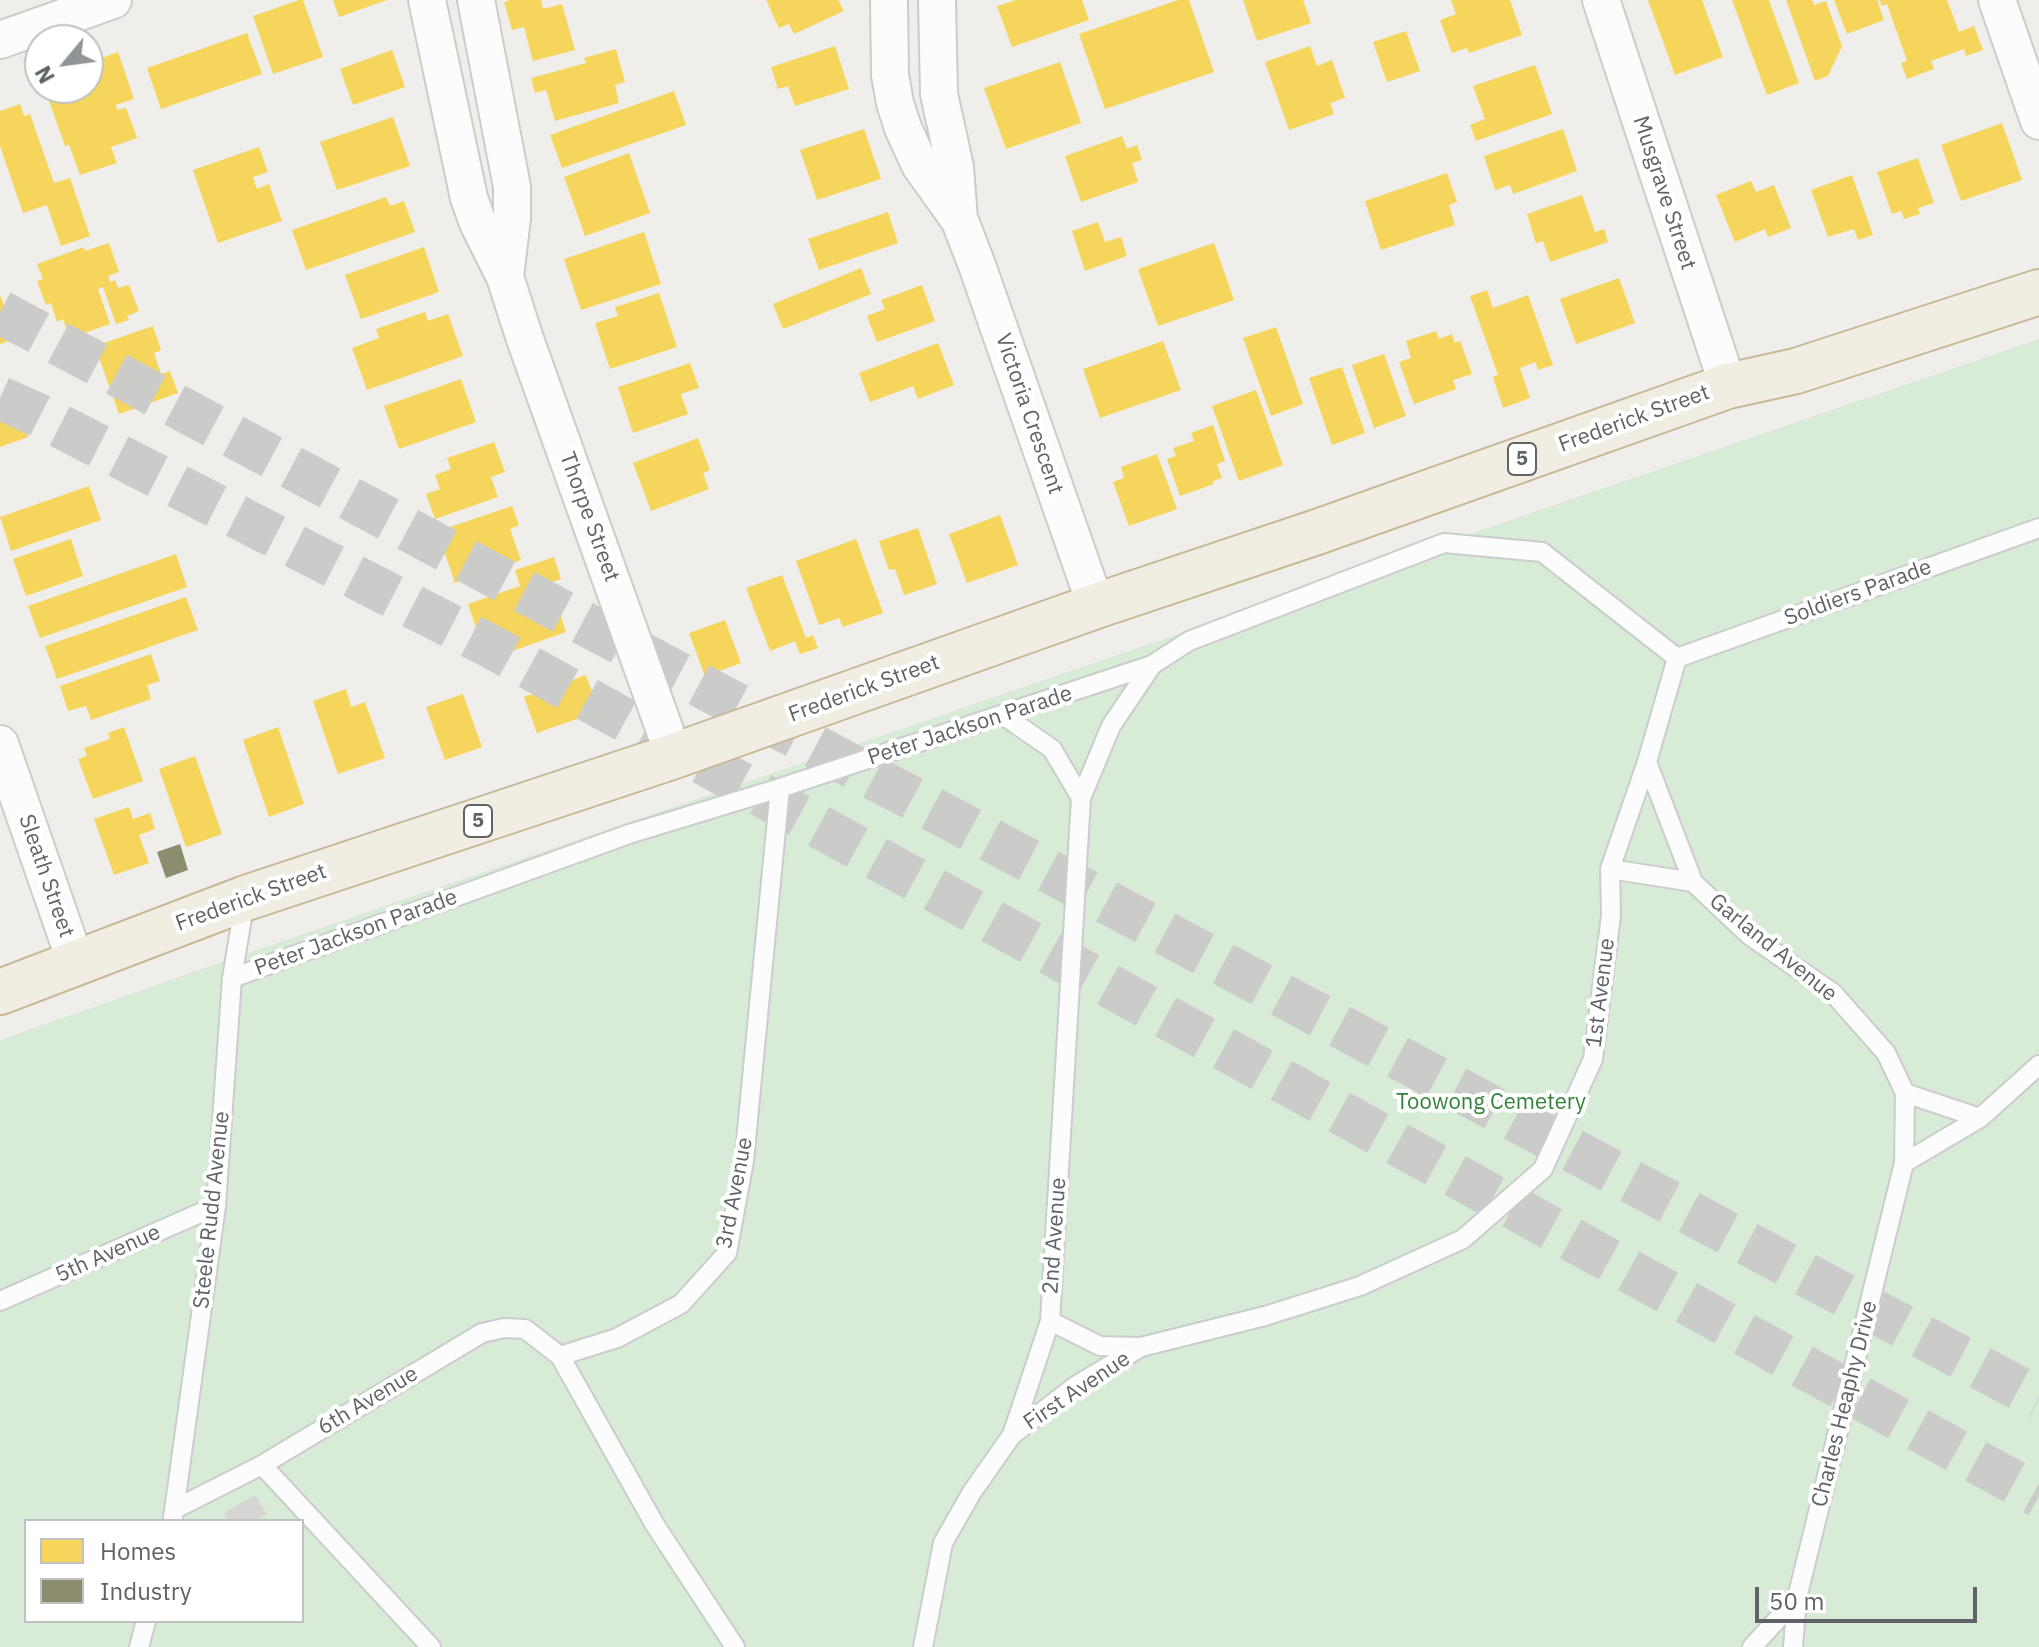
<!DOCTYPE html>
<html>
<head>
<meta charset="utf-8">
<style>
	body { margin:0 }
	#map { position:relative; width:2039px; height:1647px; overflow:hidden; background:#efeeea; font-family:"IBM Plex Sans",sans-serif }
	canvas { display:block }
	.legend { position:absolute; left:24px; top:1519px; width:280px; height:104px; box-sizing:border-box; background:#fff; border:2px solid #bfc1c3; margin:0; padding:10px 14px; list-style:none; font-size:24px; color:#5f6368 }
	.legend li { display:flex; align-items:center; gap:16px; height:40px }
	.legend b { width:40px; border:2px solid #bfc1c3 }
	.north { position:absolute; left:24px; top:24px; width:80px; height:80px; box-sizing:border-box; background:#fff; border:2px solid #bfc1c3; border-radius:50%; rotate:241deg; font-size:22px; font-weight:700; line-height:32px; text-align:center; color:#5f6368 }
	.north::after { content:''; display:block; margin:auto; width:28px; height:36px; background:#919496; clip-path:polygon(50% 0,100% 100%,50% 72%,0 100%) }
	.scale { position:absolute; left:1755px; top:1587px; width:222px; height:36px; box-sizing:border-box; border:4px solid #5f6368; border-top:0; padding-left:10px; font-size:24px; line-height:28px; white-space:nowrap; color:#5f6368; -webkit-text-stroke:6px #fff; paint-order:stroke }
</style>
</head>
<body>
<div id="map">
<canvas width="2039" height="1647"></canvas>
<ul class="legend">
<li><b style="height:22px;background:#f6d55c"></b>Homes</li>
<li><b style="height:22px;background:#8c8c6e"></b>Industry</li>
</ul>
<div class="north">N</div>
<div class="scale">50 m</div>
</div>
<script>
const ctx = document.querySelector('canvas').getContext('2d');
ctx.lineJoin = 'round';
function fillPath(path, color) { ctx.fillStyle = color; ctx.fill(path, 'evenodd'); }
const toPath = rows => new Path2D(rows.map(r => 'M' + r).join(''));
function trace(path, color, width, dash) { ctx.strokeStyle = color; ctx.lineWidth = width; ctx.lineCap = dash ? 'butt' : 'round'; ctx.setLineDash(dash || []); ctx.stroke(path); }
function write(font, color, halo, rows, align = 'center') {
  ctx.font = font + ' "IBM Plex Sans",sans-serif'; ctx.lineWidth = 8; ctx.setLineDash([]); ctx.textBaseline = 'middle'; ctx.strokeStyle = halo; ctx.fillStyle = color; for (const [text, x, y, turn = 0] of rows) {
    ctx.save(); ctx.translate(x, y); ctx.rotate((+turn || 0) * Math.PI / 180); ctx.textAlign = isNaN(turn) ? turn : align; if (halo) ctx.strokeText(text, 0, 0); ctx.fillText(text, 0, 0); ctx.restore();
  }
}
fillPath(toPath([
	[2039,339,2039,1647,0,1647,0,1040,236,957],
	[26,1521,302,1521,302,1621,26,1621]
]), '#d8ebd6');
fillPath(toPath([
	[299,0,303,0,323,57,273,74,253,16],
	[333,0,387,0,339,17],
	[510,0,541,0,543,9,562,4,575,50,533,61,524,27,512,30,504,2],
	[766,0,838,0,844,11,794,34,789,24,779,28],
	[1016,0,1082,0,1089,20,1012,47,997,6],
	[1178,0,1189,0,1214,72,1105,109,1079,34],
	[1243,0,1303,0,1311,23,1257,41],
	[1451,0,1510,0,1522,35,1469,53,1467,48,1452,53,1440,20,1456,14],
	[1648,0,1702,0,1723,57,1675,75],
	[1732,0,1769,0,1799,83,1767,95],
	[1786,0,1812,0,1814,5,1826,1,1842,46,1828,76,1815,81],
	[1834,0,1877,0,1884,20,1847,34],
	[1879,0,1947,0,1959,32,1974,26,1983,50,1966,56,1964,49,1931,61,1934,69,1907,79,1901,63,1907,61,1887,4,1882,6],
	[1406,31,1420,71,1387,82,1373,42],
	[247,33,262,74,161,109,147,68],
	[835,46,849,89,795,106,788,86,778,89,771,67],
	[1310,46,1317,66,1332,60,1345,98,1330,103,1334,114,1289,130,1265,62],
	[616,49,625,82,615,85,619,103,555,121,546,90,535,93,531,78,586,63,584,58],
	[392,50,405,87,353,105,340,69],
	[118,52,134,99,116,105,117,110,126,108,137,138,111,147,117,163,80,175,69,145,65,146,47,95,66,88,88,88,88,63],
	[1060,62,1081,123,1006,149,984,88],
	[1535,65,1552,114,1476,141,1470,125,1485,119,1473,86],
	[674,91,686,125,562,168,550,135],
	[20,104,24,116,30,114,54,183,70,178,90,236,61,246,47,205,23,213,0,146,0,111],
	[393,117,410,166,337,190,320,142],
	[2002,123,2022,180,1961,201,1941,145],
	[864,129,881,179,817,200,800,150],
	[1563,129,1577,171,1513,194,1510,185,1495,190,1484,156],
	[1122,136,1127,149,1137,145,1142,160,1132,163,1138,182,1081,202,1065,156],
	[259,147,268,172,253,177,257,189,269,184,282,221,218,243,193,170],
	[629,153,650,213,585,236,564,177],
	[1918,158,1934,203,1918,208,1920,214,1904,219,1901,211,1892,214,1877,172],
	[1447,173,1457,202,1449,205,1455,225,1381,250,1365,201],
	[1852,175,1873,235,1858,240,1854,229,1828,237,1811,190],
	[1751,181,1756,192,1774,185,1791,228,1768,237,1765,229,1735,242,1716,195],
	[1582,195,1595,232,1604,229,1608,242,1550,262,1543,241,1536,243,1527,214],
	[386,197,390,206,404,201,415,232,306,270,292,230],
	[888,212,898,243,819,270,808,239],
	[1098,222,1105,242,1121,237,1127,256,1085,271,1072,231],
	[644,232,661,284,581,310,564,259],
	[109,243,119,272,108,276,110,282,115,280,118,288,129,285,139,311,127,316,129,320,116,324,103,287,98,289,110,324,70,338,63,319,57,322,51,303,46,305,37,281,43,279,37,264,84,247,85,251],
	[1214,243,1234,300,1158,326,1138,269],
	[424,247,439,292,361,319,345,275],
	[861,268,871,294,783,329,773,304],
	[1619,278,1635,323,1576,344,1560,299],
	[922,285,935,321,877,342,867,316,885,309,881,300],
	[1487,290,1493,308,1528,295,1553,365,1538,370,1535,362,1520,368,1530,398,1503,408,1493,377,1498,375,1470,296],
	[659,293,677,347,610,369,595,323,618,316,615,307],
	[0,295,16,338,0,344],
	[425,312,428,321,448,314,463,356,367,390,352,348,379,338,376,329],
	[153,326,161,350,154,353,161,374,170,371,178,393,119,414,95,346],
	[1276,327,1303,404,1271,416,1243,338],
	[1436,331,1439,339,1452,334,1455,343,1460,341,1472,374,1453,380,1456,389,1414,404,1399,362,1411,358,1406,341],
	[1163,341,1181,390,1100,418,1083,369],
	[938,343,954,385,918,399,913,386,870,402,859,373],
	[1384,354,1406,416,1374,428,1352,365],
	[690,363,699,388,681,394,688,414,633,433,618,387],
	[1342,367,1365,433,1332,445,1309,378],
	[461,379,476,422,399,449,384,406],
	[1256,390,1283,465,1239,481,1212,406],
	[14,397,28,437,0,447,0,402],
	[1213,425,1225,461,1217,464,1222,478,1213,481,1214,484,1180,496,1167,459,1176,456,1173,448,1194,441,1191,433],
	[698,438,710,470,703,473,709,489,651,511,633,463],
	[494,442,505,472,491,477,498,497,435,519,426,494,440,489,435,475,451,469,447,458],
	[1157,454,1177,509,1129,526,1113,482,1124,478,1121,467],
	[89,486,101,520,11,551,0,517],
	[512,506,519,525,510,529,521,560,455,583,442,545,451,542,447,528],
	[1000,515,1018,565,967,583,949,534],
	[918,528,937,584,904,595,895,569,889,570,879,541],
	[71,539,83,576,26,596,13,559],
	[856,539,883,613,843,627,839,618,819,625,796,561],
	[176,554,187,587,40,638,28,606],
	[554,557,561,579,550,583,566,632,487,660,468,604,520,586,515,570],
	[782,575,806,638,813,635,818,648,800,654,795,641,770,651,746,588],
	[186,597,198,630,57,679,45,646],
	[725,620,741,663,705,676,689,633],
	[151,654,160,681,147,685,151,699,91,720,86,706,68,711,60,686],
	[586,675,599,711,537,733,524,697],
	[346,689,351,707,365,702,385,758,338,774,313,701],
	[463,694,482,747,445,760,426,707],
	[124,727,143,781,93,799,78,759,87,756,84,748,110,739,108,733],
	[278,727,304,804,269,817,243,740],
	[195,756,222,834,186,847,159,769],
	[129,807,133,819,150,813,155,829,139,835,149,863,114,875,94,819]
]), '#f6d55c');
fillPath(toPath([
	[180,844,188,870,166,878,157,852]
]), '#8c8c6e');
fillPath(toPath([
	[255,1495,267,1514,255,1521,228,1521,224,1513]
]), '#d6d5d3');
trace(toPath([
	[0,312,2039,1399],
	[0,398,36,414,490,646,2039,1496]
]), '#cbcbca', 44, [44, 22]);
const lane = toPath([
	[1677,658,2039,528],
	[1003,715,1052,749,1081,798,1111,726,1152,665],
	[1610,869,1693,882,1647,762],
	[1693,882,1749,935,1833,993,1886,1053,1905,1093],
	[232,978,629,834,780,788,1152,665,1189,641,1444,543,1542,552,1677,658],
	[1904,1163,1980,1118,2039,1065],
	[0,1301,216,1206],
	[1141,1347,1265,1316,1360,1286,1463,1239,1543,1169,1593,1059,1611,915,1610,869,1647,762,1677,658],
	[560,1356,617,1338,681,1304,727,1253,744,1161,780,788],
	[1012,1435,1077,1385,1141,1347,1100,1346,1050,1321],
	[262,1465,431,1647],
	[175,1509,262,1465,482,1333,504,1328,525,1329,560,1356,655,1525,735,1647],
	[173,1518,216,1206,232,978,245,900],
	[139,1647,146,1621],
	[923,1647,943,1543,972,1492,1012,1435,1050,1321,1081,798],
	[1752,1647,1797,1598],
	[1793,1647,1797,1598,1904,1163,1905,1093,1980,1118]
]);
const street = toPath([
	[427,0,469,198,478,223,505,277,525,339,674,756],
	[476,0,512,187,512,218,505,277],
	[889,0,890,75,895,103,903,128,920,165,960,221,978,268,1096,606],
	[937,0,939,94,955,167,959,220],
	[1601,0,1728,386],
	[1997,0,2039,121],
	[0,40,113,0],
	[0,744,76,963]
]);
const highway = toPath([
	[0,992,246,898,674,756,1096,606,1317,532,1728,386,1796,371,2039,292]
]);
trace(lane, '#cbcccc', 22);
trace(street, '#cbcccc', 40);
trace(highway, '#c8b996', 48);
trace(lane, '#fdfcfc', 18);
trace(street, '#fdfcfc', 36);
trace(highway, '#f0ede3', 44);
for (const [x, y, w] of [
	[1522,459,28],
	[478,821,28]
]) { const box = new Path2D(); box.roundRect(x - w / 2, y - 16, w, 32, 6); ctx.fillStyle = '#fff'; ctx.fill(box); trace(box, '#5f6368', 2); }
write('bold 20px', '#5f6368', null, [
	["5",1522,459],
	["5",478,821]
]);
write('22px', '#5f6368', '#fff', [
	["Musgrave Street",1664,193,72],
	["Victoria Crescent",1029,414,71],
	["Frederick Street",1634,419,-20],
	["Thorpe Street",589,517,70],
	["Soldiers Parade",1858,593,-20],
	["Frederick Street",864,689,-20],
	["Peter Jackson Parade",970,726,-18],
	["Sleath Street",46,876,71],
	["Frederick Street",251,898,-20],
	["Peter Jackson Parade",356,933,-20],
	["Garland Avenue",1773,948,39],
	["1st Avenue",1601,993,-83],
	["3rd Avenue",735,1193,-79],
	["Steele Rudd Avenue",212,1210,-84],
	["2nd Avenue",1055,1236,-86],
	["5th Avenue",108,1254,-24],
	["First Avenue",1077,1391,-34],
	["6th Avenue",368,1401,-31],
	["Charles Heaphy Drive",1845,1404,-76]
]);
write('22px', '#348238', '#fff', [
	["Toowong Cemetery",1491,1103]
]);
</script>
</body>
</html>
